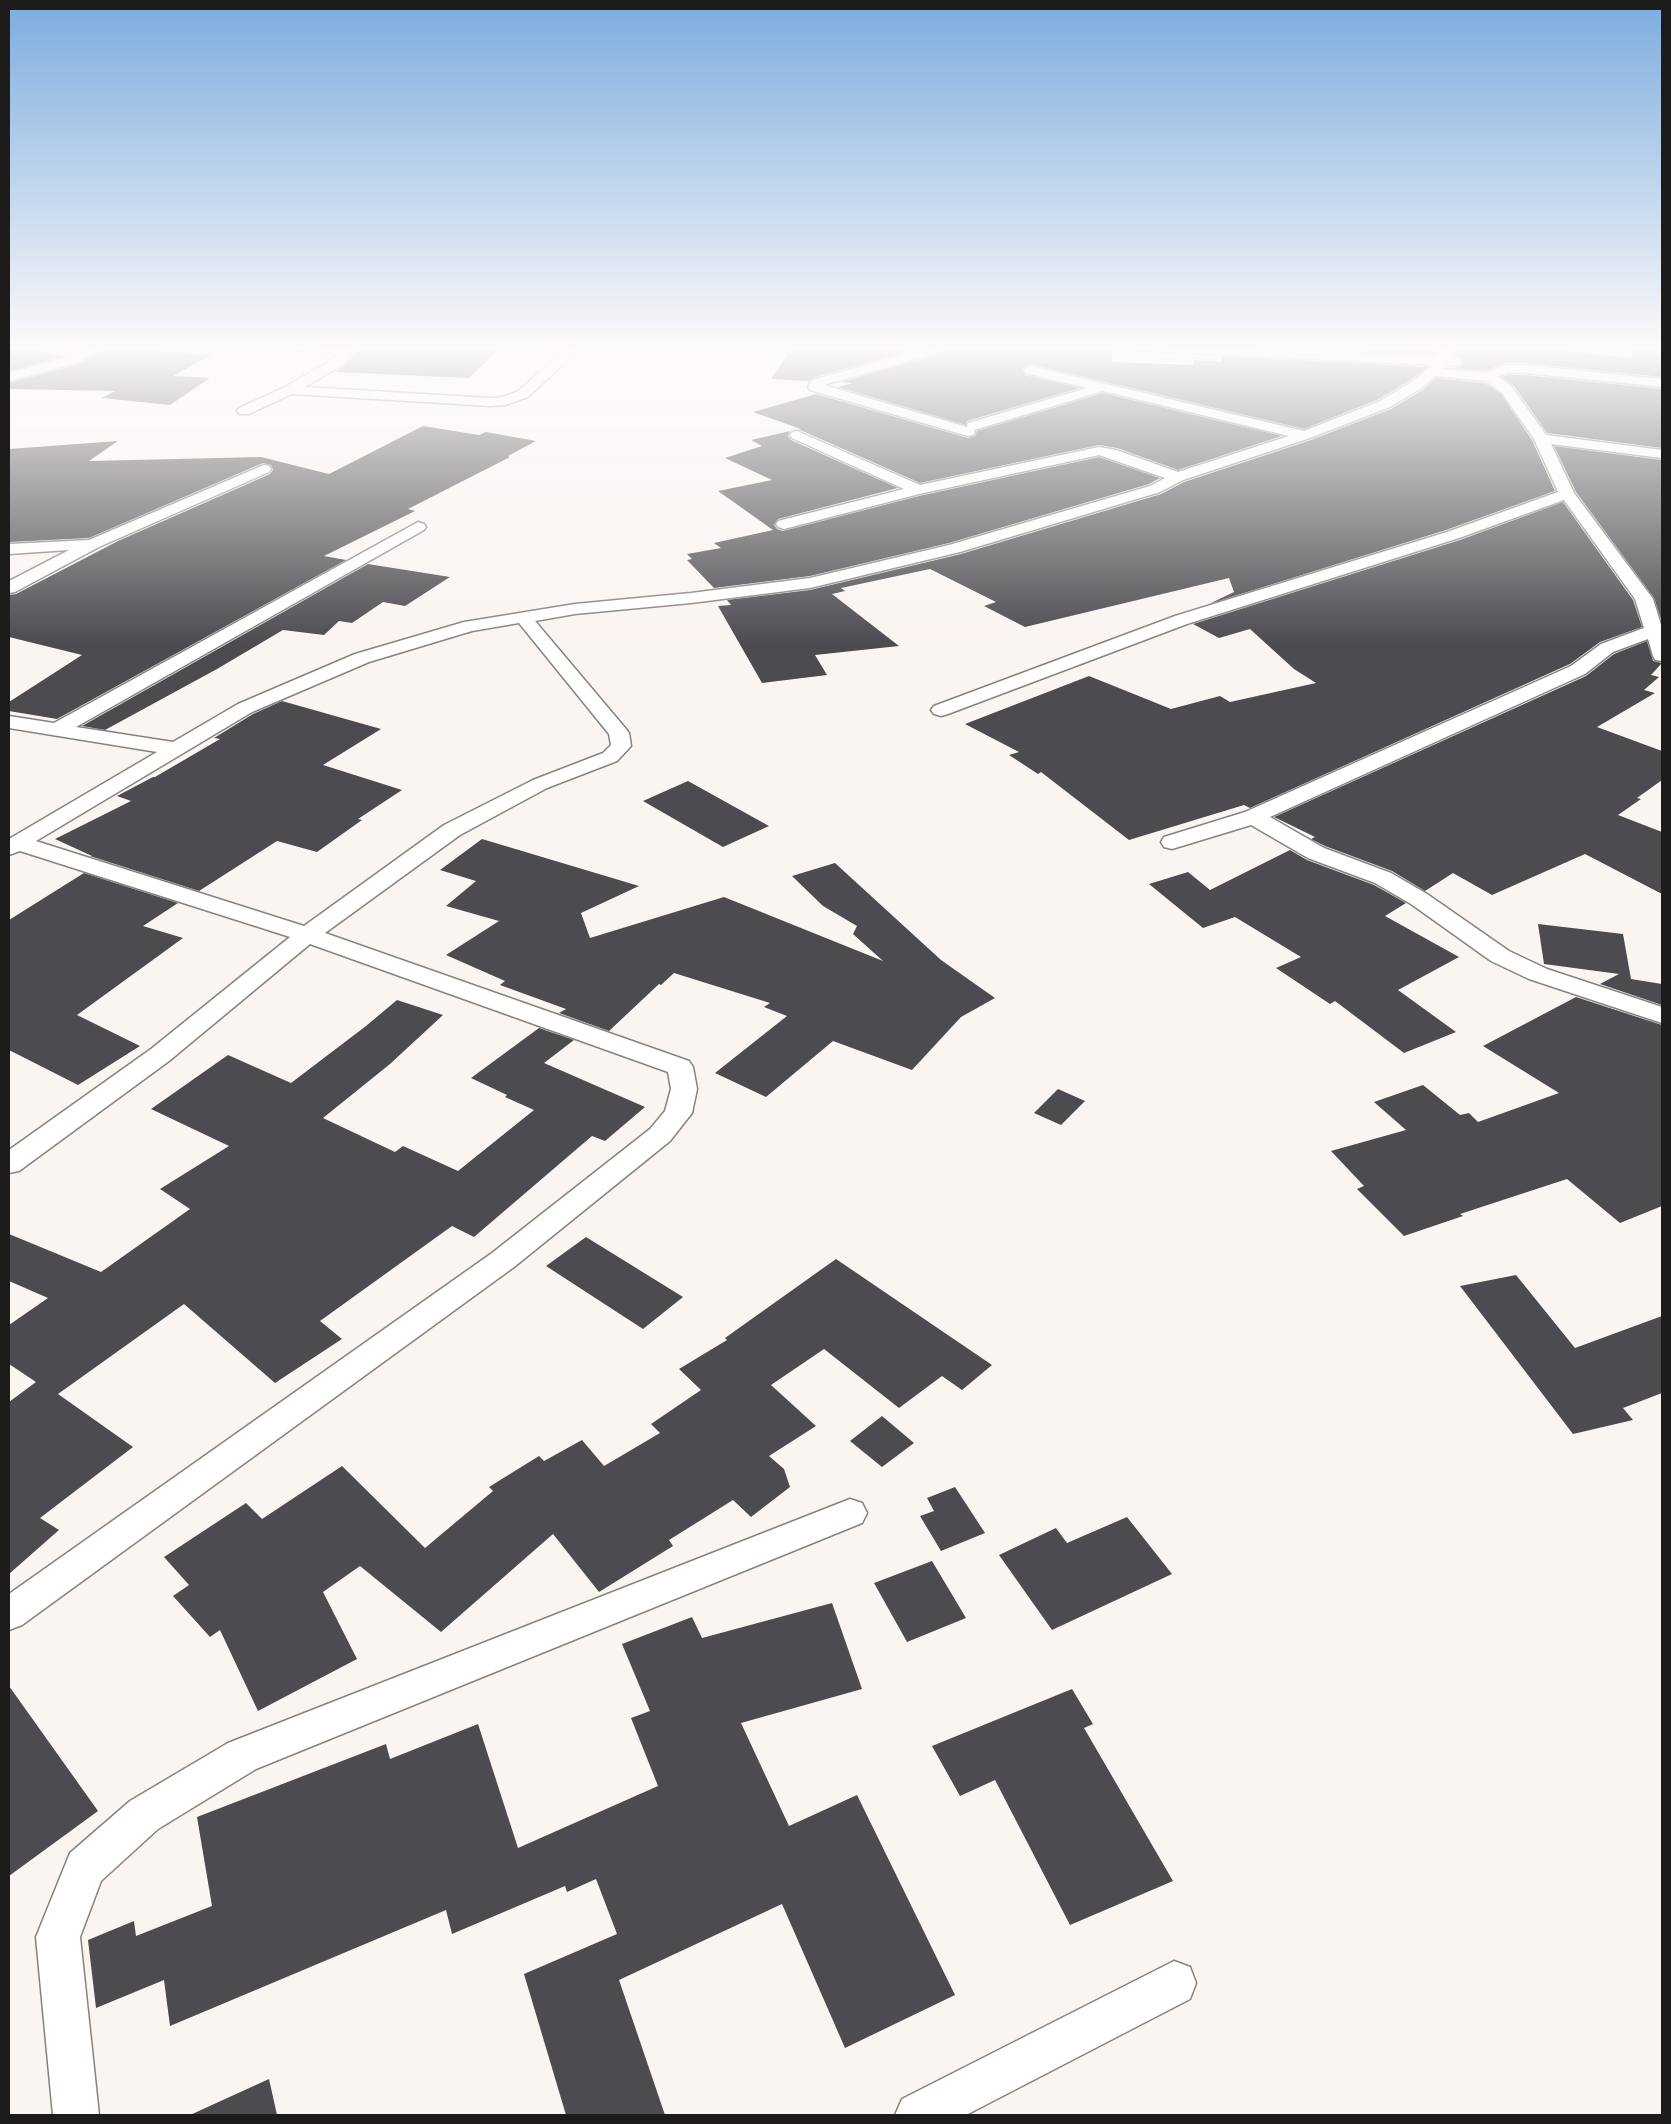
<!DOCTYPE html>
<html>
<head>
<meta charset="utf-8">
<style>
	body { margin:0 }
	#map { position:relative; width:1671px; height:2124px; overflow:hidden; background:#fbf5f2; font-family:Lato,sans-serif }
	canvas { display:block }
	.frame { position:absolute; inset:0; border:10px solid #1e1c1b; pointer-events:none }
</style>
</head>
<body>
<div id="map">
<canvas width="1671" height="2124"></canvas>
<div class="frame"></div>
</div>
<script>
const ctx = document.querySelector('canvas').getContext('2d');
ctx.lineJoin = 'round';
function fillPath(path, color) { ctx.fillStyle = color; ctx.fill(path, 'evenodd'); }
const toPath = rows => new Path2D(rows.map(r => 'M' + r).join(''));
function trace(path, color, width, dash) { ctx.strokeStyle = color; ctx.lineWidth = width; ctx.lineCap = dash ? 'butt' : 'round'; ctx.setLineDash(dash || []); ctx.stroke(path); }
fillPath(toPath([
	[363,346,502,346,469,378,336,372],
	[793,346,858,346,873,351,896,346,925,346,815,377,809,381,771,379],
	[955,346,1112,349,1112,362,1193,365,1194,360,1222,362,1222,356,1428,367,1412,379,1379,399,1304,429,1030,364,1022,369,1025,375,1080,388,967,421,966,425,838,387,853,383,841,382,952,351],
	[1253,346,1438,346,1437,355],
	[1454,346,1564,346,1563,351,1632,358,1634,348,1662,351,1662,377,1525,363,1505,363,1486,371,1447,368,1460,367,1463,363,1460,357,1454,356],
	[113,348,211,355,173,376,210,378,170,405,102,398,115,391,9,389,9,383,77,365,98,353],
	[9,350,22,352,30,350,65,356,9,371],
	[1507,375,1525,375,1662,389,1662,448,1547,433,1514,386,1502,377],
	[1436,378,1485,383,1501,394,1532,440,1555,491,1446,530,1209,604,1234,592,1229,578,1025,627,984,606,996,602,930,569,841,588,845,591,832,594,899,646,815,655,827,675,762,683,718,606,731,605,727,600,810,590,961,554,1161,494,1184,482,1311,440,1391,409,1424,389],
	[1103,393,1282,436,1178,470,1117,448,1099,445,920,483,798,429,801,429,753,412,816,394,968,438,975,436,977,431],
	[423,426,479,435,486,432,536,441,508,456,510,457,408,509,415,511,324,556,346,560,57,719,9,711,9,702,82,655,9,637,9,595,16,594,118,541,270,474,273,470,271,465,263,463,89,538,9,542,9,449,118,441,89,461,261,457,329,474],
	[790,431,788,436,791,440,898,488,778,519,774,525,777,529,783,531,919,496,1099,457,1160,478,1149,484,949,543,810,576,714,588,687,560,692,559,687,554,721,548,714,543,773,530,718,491,772,480,725,458,762,446,751,440],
	[1554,446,1662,460,1662,622,1654,598,1576,492],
	[1563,502,1633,600,1642,627,1600,642,1570,664,1250,808,1244,805,1129,840,1041,772,1038,774,1009,755,1019,752,965,724,1089,676,1171,709,1220,696,1230,702,1316,683,1294,669,1250,629,1219,638,1193,624,1460,540],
	[368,564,450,577,405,606,383,602,352,623,339,621,324,635,283,630,217,669,105,730,82,726],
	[1647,641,1653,661,1662,663,1651,675,1659,677,1644,690,1655,693,1597,727,1662,751,1662,780,1637,798,1641,799,1618,815,1662,832,1662,894,1585,854,1492,895,1453,873,1425,891,1392,871,1325,846,1311,839,1315,837,1274,817,1586,676,1614,654],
	[282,701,381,729,323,765,402,790,358,819,362,820,317,852,277,841,199,891,90,856,92,856,55,839,131,801,117,796,153,777,155,777,220,739,214,738,253,714],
	[688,781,769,826,723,847,643,801],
	[482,839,639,886,581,913,590,938,724,897,883,961,853,934,857,926,823,906,792,876,835,863,941,960,995,998,961,1017,912,1070,833,1041,766,1097,715,1073,787,1016,764,1007,770,1003,674,973,661,985,659,984,609,1031,559,1013,566,1009,500,985,505,981,446,955,499,921,446,906,476,881,440,870],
	[1290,850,1307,860,1374,885,1406,903,1385,916,1459,957,1398,990,1456,1032,1404,1053,1335,1001,1330,1004,1276,968,1301,957,1235,917,1203,928,1149,884,1188,872,1210,890],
	[84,873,178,903,143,926,183,938,77,1015,140,1046,78,1085,9,1050,9,920],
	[1538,924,1623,934,1631,979,1662,984,1662,1005,1600,984,1619,974,1544,964],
	[1576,997,1662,1025,1662,1206,1620,1223,1567,1179,1460,1214,1463,1216,1404,1236,1357,1189,1364,1186,1331,1151,1406,1130,1374,1102,1423,1085,1460,1115,1469,1113,1478,1122,1559,1093,1483,1046],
	[397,1000,443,1015,390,1064,323,1118,395,1152,403,1146,458,1171,534,1110,505,1097,507,1095,471,1078,539,1028,574,1040,544,1063,645,1107,605,1141,592,1136,474,1237,452,1226,320,1321,342,1339,275,1383,184,1304,58,1394,133,1447,40,1518,59,1530,9,1574,9,1402,36,1382,9,1364,9,1325,48,1298,9,1281,9,1234,101,1272,190,1209,160,1189,229,1146,151,1109,228,1055,291,1083,366,1026],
	[1058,1089,1085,1101,1061,1125,1034,1113],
	[586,1237,683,1297,643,1329,546,1266],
	[836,1259,992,1365,962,1390,942,1376,899,1408,824,1349,771,1385,816,1426,769,1456,784,1469,790,1487,751,1517,733,1500,669,1540,673,1546,599,1592,553,1534,441,1632,360,1566,323,1592,357,1659,258,1711,220,1630,210,1637,173,1596,189,1585,164,1557,246,1503,262,1519,342,1466,425,1548,493,1491,489,1487,539,1456,544,1461,582,1440,604,1466,660,1433,651,1424,701,1390,679,1369,727,1340,725,1338],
	[1516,1275,1575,1348,1662,1316,1662,1393,1623,1408,1633,1420,1573,1434,1460,1286],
	[882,1416,914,1443,882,1467,850,1441],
	[955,1487,985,1533,941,1551,920,1516,934,1511,927,1498],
	[1127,1517,1172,1574,1052,1630,999,1555,1056,1528,1067,1543],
	[932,1561,966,1618,907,1642,874,1583],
	[832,1603,862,1689,741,1723,789,1826,857,1795,955,1995,845,2048,782,1904,619,1980,665,2115,566,2115,524,1974,617,1934,596,1879,567,1892,565,1886,452,1934,446,1910,170,2026,164,1980,96,2008,88,1940,134,1921,136,1936,212,1906,197,1817,386,1744,390,1759,478,1724,518,1848,658,1786,631,1718,650,1711,622,1644,692,1617,702,1638],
	[9,1686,98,1811,9,1876],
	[1072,1689,1093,1724,1084,1728,1173,1881,1070,1925,995,1780,960,1796,932,1746],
	[269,2079,277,2115,190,2115]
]), '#4b4b50');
const minor = toPath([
	[90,346,106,346,77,363,9,381,9,373,67,357,90,346],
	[285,346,361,346,341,366,305,387,490,398,503,397,518,391,569,346,583,346,528,397,505,405,490,406,292,394,249,414,239,414,237,411,239,408,285,387,331,360,340,353,291,350,285,346],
	[933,346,953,346,951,349,824,385,967,427,968,423,1087,388,1025,373,1024,370,1030,366,1304,431,1380,401,1413,381,1433,365,1129,350,1123,346,1210,346,1439,357,1440,346,1452,346,1452,358,1460,359,1461,362,1460,365,1447,365,1443,369,1486,373,1506,365,1525,365,1662,379,1662,387,1525,373,1507,373,1498,376,1512,387,1546,435,1662,450,1662,458,1551,444,1574,493,1653,599,1662,628,1662,661,1655,660,1653,656,1648,639,1613,652,1585,674,1270,817,1324,848,1391,873,1427,894,1509,951,1547,969,1662,1007,1662,1023,1529,979,1491,961,1411,904,1375,883,1308,858,1251,825,1172,849,1164,847,1161,842,1164,837,1245,812,1571,666,1601,644,1644,628,1635,599,1564,500,1459,538,1187,624,948,714,941,716,934,714,931,710,934,706,1175,616,1447,532,1558,492,1534,439,1502,393,1486,381,1435,376,1423,387,1390,407,1310,438,1183,480,1160,492,960,552,810,588,691,603,575,614,535,621,626,729,629,733,631,746,617,761,547,788,460,835,325,933,689,1061,693,1067,697,1089,692,1113,670,1141,514,1267,22,1625,9,1630,9,1594,492,1253,650,1129,665,1111,671,1089,668,1072,310,944,169,1061,19,1171,9,1173,9,1150,151,1049,290,937,20,851,9,855,9,839,157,752,9,728,9,716,54,723,418,522,424,524,426,527,424,530,76,727,173,742,238,704,355,654,464,622,575,604,691,593,810,578,949,545,1150,486,1165,478,1099,455,919,494,784,529,778,527,776,524,778,521,904,489,792,438,790,435,792,432,797,431,920,485,1099,447,1116,450,1178,472,1289,436,1103,391,974,430,975,432,973,435,968,436,810,390,808,387,811,381,816,379,933,346],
	[519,623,609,734,611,745,603,753,533,780,444,825,304,926,36,841,252,712,369,662,472,631,519,623],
	[264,465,269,466,271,469,269,472,99,547,15,592,9,593,9,581,69,550,9,554,9,544,89,540,264,465],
	[850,1499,862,1503,867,1513,862,1523,256,1769,158,1829,101,1881,80,1937,99,2115,53,2115,36,1937,70,1853,130,1801,228,1743,850,1499],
	[1174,1961,1190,1967,1196,1983,1190,1999,966,2115,895,2115,902,2099,1174,1961]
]);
trace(minor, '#88827f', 3);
fillPath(minor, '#fff');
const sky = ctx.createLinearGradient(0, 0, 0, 644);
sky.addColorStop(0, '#7cacdf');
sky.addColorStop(0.54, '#fdfaf9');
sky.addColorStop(1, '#fdfaf900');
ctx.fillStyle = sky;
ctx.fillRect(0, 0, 1671, 644);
</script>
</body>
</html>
